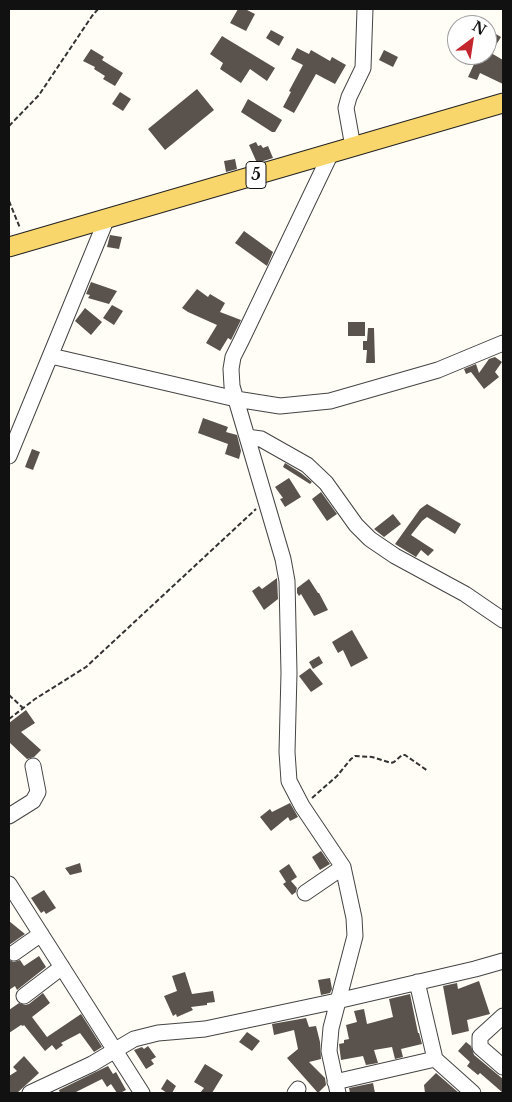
<!DOCTYPE html>
<html>
<head>
<meta charset="utf-8">
<style>
	body { margin:0 }
	#map { position:relative; width:512px; height:1102px; overflow:hidden; background:#fffdf5; font-family:"Libre Baskerville",serif }
	canvas { display:block }
	.frame { position:absolute; inset:0; border:10px solid #111; pointer-events:none }
	.north { position:absolute; left:447px; top:15px; width:50px; height:50px; box-sizing:border-box; background:#fff; border:1px solid #a0a0a0; border-radius:50%; rotate:31deg; font-size:14px; font-weight:700; line-height:20px; text-align:center; color:#111 }
	.north::after { content:''; display:block; margin:auto; width:18px; height:22px; background:#c4262e; clip-path:polygon(50% 0,100% 100%,50% 72%,0 100%) }
</style>
</head>
<body>
<div id="map">
<canvas width="512" height="1102"></canvas>
<div class="frame"></div>
<div class="north">N</div>
</div>
<script>
const ctx = document.querySelector('canvas').getContext('2d');
ctx.lineJoin = 'round';
function fillPath(path, color) { ctx.fillStyle = color; ctx.fill(path, 'evenodd'); }
const toPath = rows => new Path2D(rows.map(r => 'M' + r).join(''));
function trace(path, color, width, dash) { ctx.strokeStyle = color; ctx.lineWidth = width; ctx.lineCap = dash ? 'butt' : 'round'; ctx.setLineDash(dash || []); ctx.stroke(path); }
function write(font, color, halo, rows, align = 'center') {
  ctx.font = font + ' "Libre Baskerville",serif'; ctx.lineWidth = 5; ctx.setLineDash([]); ctx.textBaseline = 'middle'; ctx.strokeStyle = halo; ctx.fillStyle = color; for (const [text, x, y, turn = 0] of rows) {
    ctx.save(); ctx.translate(x, y); ctx.rotate((+turn || 0) * Math.PI / 180); ctx.textAlign = isNaN(turn) ? turn : align; if (halo) ctx.strokeText(text, 0, 0); ctx.fillText(text, 0, 0); ctx.restore();
  }
}
fillPath(toPath([
	[238,9,245,9,255,14,246,31,230,23],
	[487,29,501,37,491,53,503,60,503,84,480,73,477,80,468,77,475,62,460,55,487,55],
	[271,30,284,37,279,46,266,38],
	[222,36,275,68,267,81,250,69,241,83,220,69,223,63,210,54],
	[297,48,309,54,311,50,330,61,332,57,346,65,335,84,316,74,294,113,283,107,291,92,289,91,303,65,291,59],
	[91,49,104,57,102,60,123,73,115,86,103,79,105,76,94,69,95,67,83,61],
	[384,50,398,57,393,67,379,60],
	[197,89,214,110,165,150,148,129],
	[120,92,131,99,123,111,112,104],
	[248,99,282,120,275,132,272,132,241,112],
	[256,142,258,146,261,145,263,148,268,146,273,158,257,163,249,145],
	[235,159,237,169,226,172,224,161],
	[244,231,273,252,267,266,235,243],
	[110,235,122,237,119,249,107,247],
	[91,282,117,291,109,304,88,298,90,295,86,294],
	[197,289,208,297,210,294,225,303,220,312,241,320,231,340,228,338,220,351,206,343,217,325,188,312,182,308],
	[112,305,123,311,114,325,103,318],
	[85,308,102,322,91,335,75,321],
	[348,322,365,322,365,336,348,336],
	[368,328,374,328,375,363,366,363,367,350,363,350,363,341,367,341],
	[495,357,502,362,495,372,499,377,484,389,471,372,466,374,464,369,476,364,479,373,489,359],
	[203,418,228,427,226,432,237,435,241,451,239,459,225,454,228,444,198,433],
	[32,449,40,452,33,470,25,467],
	[285,463,301,473,312,482,310,484,283,467],
	[289,478,301,497,285,507,280,499,283,498,275,487],
	[321,492,337,514,327,521,312,499],
	[427,504,461,524,455,534,427,517,422,521,411,535,434,550,428,556,421,550,416,557,395,544,420,509],
	[393,514,401,524,384,537,374,529],
	[277,578,278,599,264,610,252,591,259,586,262,589],
	[309,579,318,593,319,593,328,610,314,616,301,594,299,596,297,593,297,588],
	[352,630,368,658,351,667,343,650,338,653,332,642],
	[319,656,323,663,313,669,309,662],
	[310,668,323,684,311,692,299,676],
	[26,710,35,723,21,732,41,750,34,757,27,759,9,742,9,723],
	[290,803,298,817,290,821,288,817,271,831,260,817,270,809,272,812],
	[321,851,330,864,320,870,312,857],
	[80,863,82,872,70,875,65,868],
	[289,864,297,877,291,881,297,888,296,892,292,895,283,884,286,882,279,871],
	[44,890,56,908,46,914,44,911,41,913,31,898],
	[9,921,25,934,9,945],
	[39,956,46,967,17,990,15,986,9,990,9,960,14,962,20,960,24,966],
	[185,972,192,994,213,991,215,1002,207,1003,207,1005,191,1007,193,1010,177,1017,176,1014,173,1016,164,996,177,991,172,976],
	[330,978,332,989,330,993,321,995,318,980],
	[479,981,490,1014,467,1020,469,1031,452,1035,443,986,457,983,458,989],
	[43,993,50,1003,32,1017,47,1037,81,1014,102,1047,94,1052,80,1033,61,1043,63,1045,56,1050,52,1045,45,1051,24,1025,23,1026,21,1025,9,1033,9,1010,19,1003,25,1005,29,1004],
	[410,994,418,1033,419,1033,422,1044,401,1049,403,1057,395,1059,392,1047,374,1050,378,1063,366,1065,363,1056,341,1060,339,1044,344,1043,344,1040,349,1039,346,1025,357,1022,354,1011,364,1009,367,1024,393,1017,389,999],
	[306,1018,309,1027,316,1026,320,1042,321,1059,309,1062,325,1078,326,1085,318,1093,287,1058,298,1049,294,1030,274,1035,272,1024],
	[247,1032,260,1041,252,1051,239,1042],
	[466,1042,471,1046,474,1055,503,1079,503,1093,480,1073,478,1075,467,1066,470,1062,458,1051],
	[148,1046,156,1057,151,1060,154,1064,146,1069,134,1050,142,1047,144,1049],
	[24,1056,39,1073,17,1093,9,1093,9,1076,17,1071,13,1067],
	[205,1064,223,1075,212,1093,200,1093,204,1088,194,1082],
	[108,1066,113,1074,116,1072,126,1090,120,1093,117,1093,111,1084,107,1087,102,1079,74,1093,60,1093,59,1090],
	[436,1073,459,1093,425,1093,424,1085],
	[167,1079,176,1086,172,1093,167,1093,161,1089],
	[373,1083,375,1093,350,1093,349,1088]
]), '#5a524d');
const minor = toPath([
	[353,147,346,108,349,97,363,68,365,9],
	[331,153,242,339,233,357,231,369,232,386,283,559,287,581,289,673,287,752,289,781,302,806,343,867,354,918,355,936,331,1028,329,1051,338,1093],
	[51,356,236,399,280,406,330,401,438,370,503,343],
	[247,437,261,439,307,465,326,483,356,525,370,539,395,556,465,594,503,620],
	[9,456,107,218],
	[9,816,33,801,38,792,33,766],
	[9,884,142,1093],
	[305,893,343,867],
	[14,953,41,934],
	[417,982,435,1059,473,1093],
	[24,996,62,967],
	[503,1016,480,1037,480,1047,503,1067],
	[335,1082,435,1059],
	[30,1093,92,1064,134,1039,158,1033,205,1029,337,1001,475,969,503,961],
	[295,1093,298,1089]
]);
const major = toPath([
	[9,247,503,103]
]);
trace(minor, '#444', 17);
trace(major, '#222', 21);
trace(toPath([
	[9,126,39,95,92,16,98,9],
	[9,201,20,228],
	[9,695,23,708],
	[9,719,35,699,86,667,256,509],
	[312,798,337,776,351,759,355,756,372,757,391,763,394,762,402,755,405,755,428,771]
]), '#333', 2, [5, 2.5]);
trace(minor, '#fff', 15);
trace(major, '#f9d66b', 19);
for (const [x, y, w] of [
	[256,175,20]
]) { const box = new Path2D(); box.roundRect(x - w / 2, y - 13.5, w, 27, 4); ctx.fillStyle = '#fff'; ctx.fill(box); trace(box, '#111', 1); }
write('bold 16px', '#111', null, [
	["5",256,175]
]);
</script>
</body>
</html>
